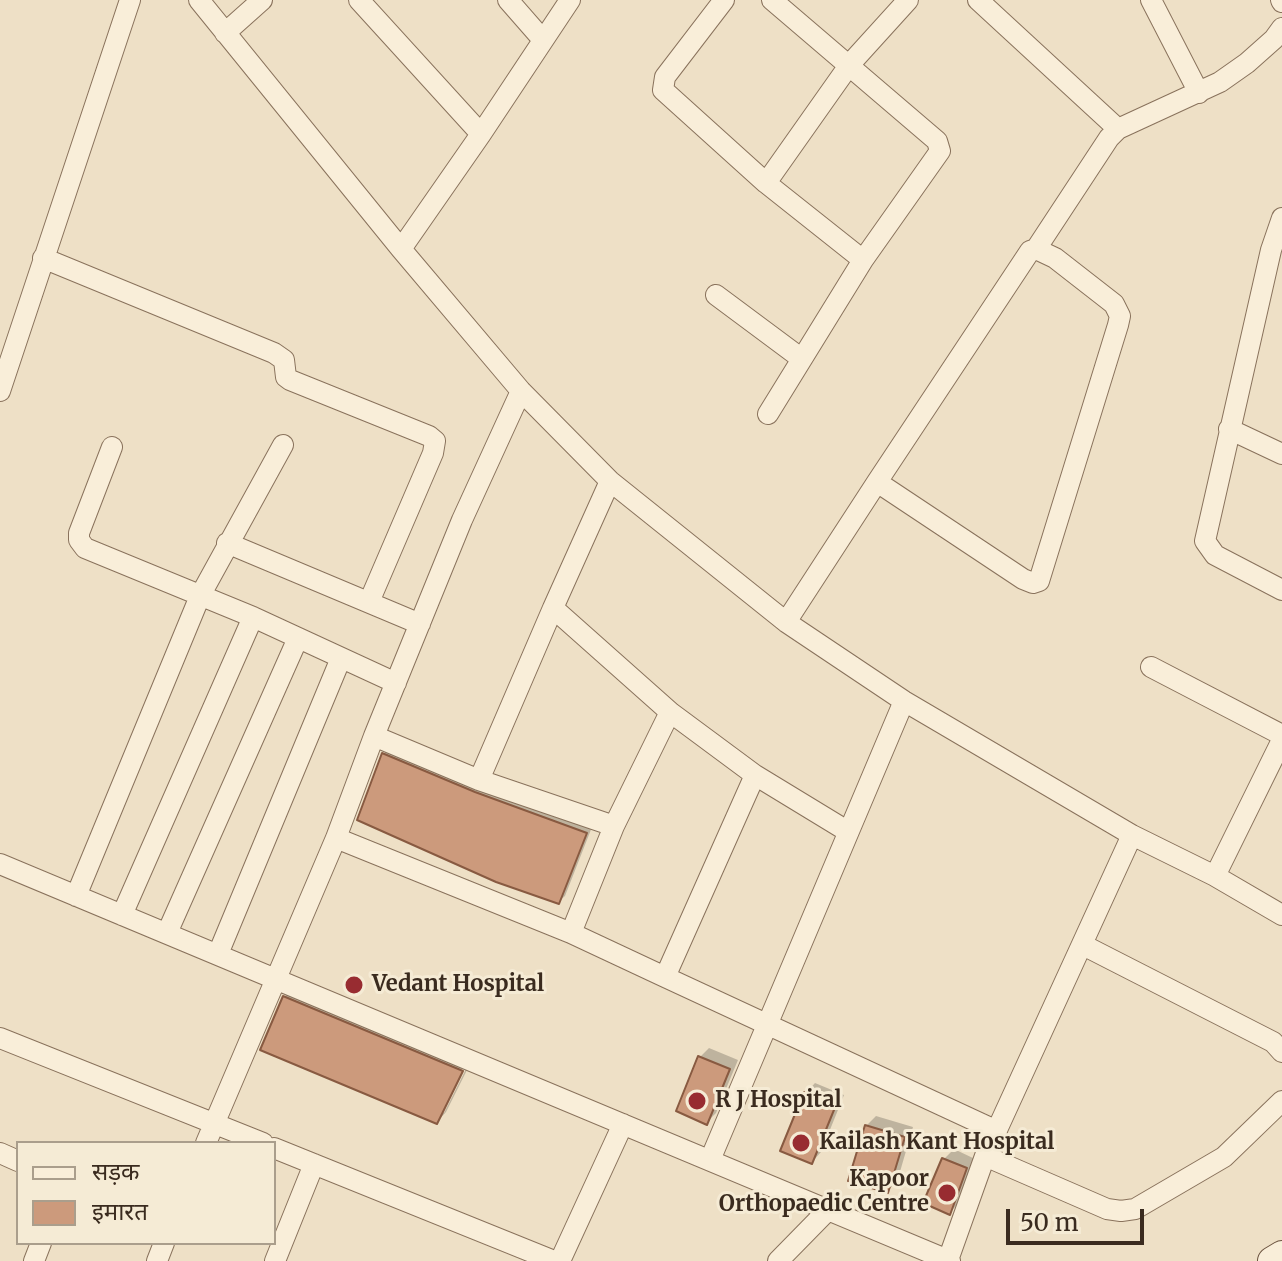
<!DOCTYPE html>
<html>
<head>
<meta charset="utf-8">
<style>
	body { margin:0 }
	#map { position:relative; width:1282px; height:1261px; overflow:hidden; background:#eee0c6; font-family:Merriweather,"Noto Sans Devanagari",serif }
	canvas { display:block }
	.legend { position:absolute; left:16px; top:1141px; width:260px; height:104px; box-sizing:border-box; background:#f5ebd5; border:2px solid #aa9e8c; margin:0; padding:10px 14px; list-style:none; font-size:24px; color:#3a2b1f }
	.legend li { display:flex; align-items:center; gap:16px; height:40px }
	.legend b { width:40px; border:2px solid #aa9e8c }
	.scale { position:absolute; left:1006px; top:1209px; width:138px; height:36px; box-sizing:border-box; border:4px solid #3a2b1f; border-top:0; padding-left:10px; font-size:24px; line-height:28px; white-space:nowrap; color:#3a2b1f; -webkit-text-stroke:6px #f5ebd5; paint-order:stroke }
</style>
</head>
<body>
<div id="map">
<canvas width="1282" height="1261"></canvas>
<ul class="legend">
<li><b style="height:10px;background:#f9eed9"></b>सड़क</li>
<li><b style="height:22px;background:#cc9a7c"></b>इमारत</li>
</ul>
<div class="scale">50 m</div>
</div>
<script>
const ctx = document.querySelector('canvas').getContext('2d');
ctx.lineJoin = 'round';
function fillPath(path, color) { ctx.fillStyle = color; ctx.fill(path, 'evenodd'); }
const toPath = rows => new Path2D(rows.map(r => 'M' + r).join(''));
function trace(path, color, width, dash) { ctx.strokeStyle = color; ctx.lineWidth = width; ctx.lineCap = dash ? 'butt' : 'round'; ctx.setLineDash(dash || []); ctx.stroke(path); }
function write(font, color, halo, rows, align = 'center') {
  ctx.font = font + ' Merriweather,serif'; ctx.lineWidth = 6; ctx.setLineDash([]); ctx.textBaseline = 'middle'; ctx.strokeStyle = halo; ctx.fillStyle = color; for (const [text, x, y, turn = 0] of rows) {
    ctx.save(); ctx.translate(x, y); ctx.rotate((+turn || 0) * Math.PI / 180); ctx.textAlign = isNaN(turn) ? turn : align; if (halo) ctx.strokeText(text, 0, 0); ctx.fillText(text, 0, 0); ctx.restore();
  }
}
fillPath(toPath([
	[390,748,592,827,565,896,558,902,383,754],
	[294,988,471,1062,446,1112,437,1122,284,997],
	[465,1062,469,1063,444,1113,440,1113],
	[709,1048,738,1060,716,1113,707,1122,700,1057],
	[815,1083,844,1095,821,1152,812,1162,806,1093],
	[876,1116,913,1127,897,1182,887,1191,866,1126],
	[954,1149,975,1159,959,1203,950,1212,944,1159]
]), '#0003');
const building = toPath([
	[382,753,475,792,587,833,559,904,496,882,357,820,382,753],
	[283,996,463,1071,437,1124,260,1050,283,996],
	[698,1056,730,1069,707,1125,676,1111,698,1056],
	[804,1092,836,1105,812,1164,780,1151,804,1092],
	[865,1125,905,1137,888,1193,848,1181,865,1125],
	[942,1158,967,1168,950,1215,923,1203,942,1158]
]);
fillPath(building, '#cc9a7c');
trace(building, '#885a41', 2);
const minor = toPath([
	[199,0,401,249,521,391,610,481,786,622,904,701,1132,835,1215,876,1282,915],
	[359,0,481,134],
	[508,0,543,40],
	[724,0,665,77,663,90,766,183,863,260],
	[978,0,1118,129],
	[1151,0,1199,93],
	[1281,0,1282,2],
	[225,33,262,0],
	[766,183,850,64,908,0],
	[1282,218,1271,250,1205,541,1215,555,1282,590],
	[401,249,481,134,570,0],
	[1036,249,1109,138,1118,129,1220,82,1247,63,1274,39,1282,28],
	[43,258,274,353,284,360,286,377,290,380,429,436,435,441,433,453,369,602],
	[716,295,802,359],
	[0,391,130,0],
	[768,414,863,260,940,151,937,141,772,0],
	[1229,429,1282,454],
	[112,447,79,533,79,540,85,548,253,617,396,683],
	[227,543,420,624],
	[553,608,479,780,614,826],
	[786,622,877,482,1030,251,1036,249,1055,258,1114,304,1120,316,1118,325,1039,581,1033,583,1023,579,877,482],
	[1151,667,1282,735],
	[670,712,755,775],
	[374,736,479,780],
	[847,831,755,775,665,977,997,1131],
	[336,838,571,933,665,977],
	[0,864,950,1261],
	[1215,876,1282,740],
	[76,896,200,596,283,445],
	[122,915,253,617],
	[167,933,298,638],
	[571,933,614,826,670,712,553,608,610,481],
	[1083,945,1273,1042,1282,1052],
	[218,954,341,658],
	[0,1038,263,1143],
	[206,1143,336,838,374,736,462,520,521,391],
	[274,1148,554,1261],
	[0,1153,18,1161],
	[985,1156,1107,1209,1121,1211,1135,1209,1224,1157,1282,1101],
	[710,1160,904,701],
	[948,1260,985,1156,1132,835],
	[34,1261,41,1243],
	[157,1261,164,1243],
	[275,1261,314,1164],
	[560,1261,623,1124],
	[778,1261,828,1210]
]);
const secondary = toPath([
	[1272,1261,1282,1255]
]);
trace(minor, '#89725c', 22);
trace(secondary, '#6b533f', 30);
trace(minor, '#f9eed9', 20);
trace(secondary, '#f9eed9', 28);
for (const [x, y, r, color] of [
	[354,985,10,"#982c31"],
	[697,1101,10,"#982c31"],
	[801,1143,10,"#982c31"],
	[947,1193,10,"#982c31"]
]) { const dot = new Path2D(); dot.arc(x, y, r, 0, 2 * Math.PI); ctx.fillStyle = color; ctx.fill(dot); trace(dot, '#f5ebd5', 3); }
write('bold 22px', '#3a2b1f', '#f5ebd5', [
	["Vedant Hospital",372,985],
	["R J Hospital",715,1101],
	["Kailash Kant Hospital",819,1143],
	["Kapoor",929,1180,"right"],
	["Orthopaedic Centre",929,1205,"right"]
], 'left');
</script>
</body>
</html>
